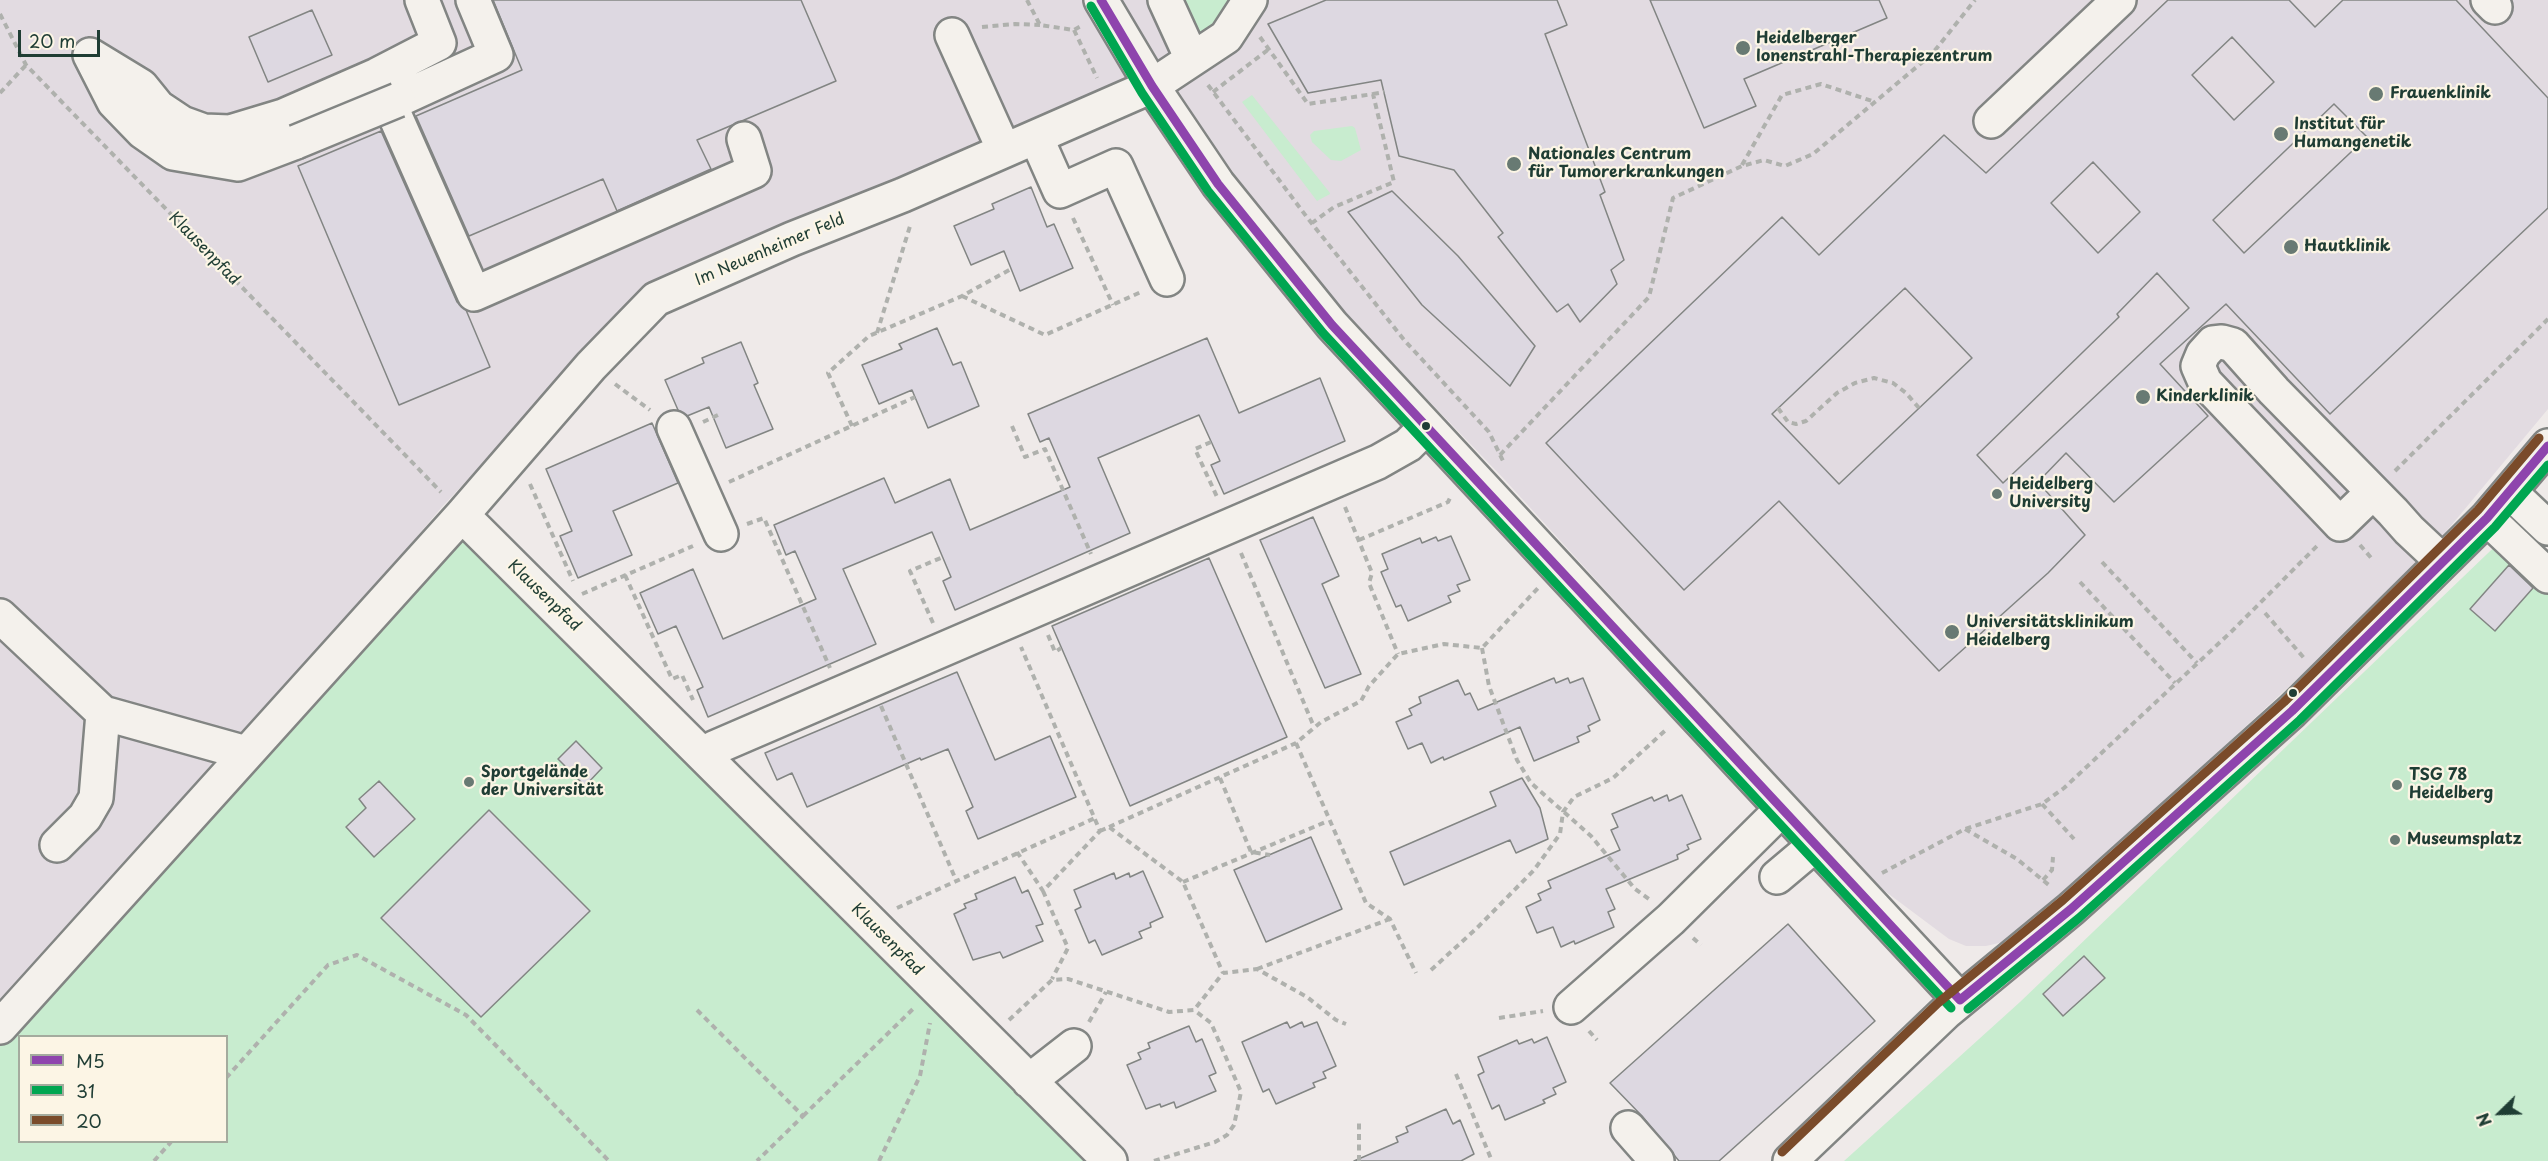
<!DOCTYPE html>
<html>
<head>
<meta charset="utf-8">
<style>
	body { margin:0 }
	#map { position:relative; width:2548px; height:1161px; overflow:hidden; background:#efeae9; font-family:"Playpen Sans",sans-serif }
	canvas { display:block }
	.legend { position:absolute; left:18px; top:1035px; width:210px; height:108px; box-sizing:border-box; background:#fcf5e5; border:2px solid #a4ab9e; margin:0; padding:8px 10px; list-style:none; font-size:18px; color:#1f3d34 }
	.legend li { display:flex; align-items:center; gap:12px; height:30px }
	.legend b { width:30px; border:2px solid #a4ab9e }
	.north { position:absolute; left:2470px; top:1083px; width:60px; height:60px; -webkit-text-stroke:4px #fcf5e5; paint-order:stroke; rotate:247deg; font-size:16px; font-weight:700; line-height:24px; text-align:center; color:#1f3d34 }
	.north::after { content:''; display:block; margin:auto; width:21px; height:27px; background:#1f3d34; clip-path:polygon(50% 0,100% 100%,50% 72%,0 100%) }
	.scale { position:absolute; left:18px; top:30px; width:82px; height:27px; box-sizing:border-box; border:3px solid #1f3d34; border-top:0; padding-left:8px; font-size:18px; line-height:21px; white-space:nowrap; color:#1f3d34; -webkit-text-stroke:4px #fcf5e5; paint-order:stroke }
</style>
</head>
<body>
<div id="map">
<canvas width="2548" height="1161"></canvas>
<ul class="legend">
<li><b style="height:8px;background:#8e44ad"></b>M5</li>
<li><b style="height:8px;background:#00a651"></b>31</li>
<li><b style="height:8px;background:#7a4b2a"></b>20</li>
</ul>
<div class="north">N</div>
<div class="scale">20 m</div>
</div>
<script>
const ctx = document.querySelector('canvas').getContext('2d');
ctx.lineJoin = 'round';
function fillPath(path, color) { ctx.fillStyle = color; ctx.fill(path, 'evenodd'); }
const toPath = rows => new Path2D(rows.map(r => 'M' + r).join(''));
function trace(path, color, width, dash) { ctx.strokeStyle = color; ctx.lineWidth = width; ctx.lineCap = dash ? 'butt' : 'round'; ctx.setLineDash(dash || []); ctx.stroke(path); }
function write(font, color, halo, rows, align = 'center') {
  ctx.font = font + ' "Playpen Sans",sans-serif'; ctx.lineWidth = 4.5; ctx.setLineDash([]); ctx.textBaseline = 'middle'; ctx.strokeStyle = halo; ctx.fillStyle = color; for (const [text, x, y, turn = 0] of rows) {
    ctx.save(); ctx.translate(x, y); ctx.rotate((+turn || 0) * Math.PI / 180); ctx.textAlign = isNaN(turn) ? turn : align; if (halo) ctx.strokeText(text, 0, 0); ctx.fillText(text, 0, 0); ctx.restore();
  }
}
fillPath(toPath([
	[0,0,2548,0,2548,409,2410,575,2040,916,2012,940,1986,946,1966,946,1949,939,1870,880,1504,479,1352,321,1234,174,1153,54,1120,81,648,287,441,508,283,696,0,1006]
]), '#e2dbe1');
fillPath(toPath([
	[1181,0,1238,0,1200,35,1184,13],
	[1252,95,1330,193,1330,194,1317,201,1242,102],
	[1352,126,1355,128,1361,150,1341,161,1331,160,1312,142,1310,135,1314,131],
	[2511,531,2548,568,2548,1161,1844,1161,2020,1002],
	[458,532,1092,1161,0,1161,0,1031],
	[20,1036,226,1036,226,1142,20,1142]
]), '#c8eccf');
const building = toPath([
	[493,0,801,0,836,81,697,140,711,169,617,211,603,179,469,236,416,116,522,70,493,0],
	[1326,0,1557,0,1567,25,1545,34,1605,192,1600,195,1624,260,1611,270,1617,284,1580,322,1568,304,1557,312,1498,237,1503,233,1454,170,1399,156,1381,80,1308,93,1268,24,1326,0],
	[1650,0,1879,0,1887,18,1744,79,1756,106,1704,128,1650,0],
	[2168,0,2289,0,2315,27,2343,0,2456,0,2548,98,2548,208,2330,414,2226,304,2160,364,2208,416,2114,502,2066,453,2038,482,2085,535,2048,573,1939,671,1779,501,1684,590,1546,443,1782,217,1819,255,1944,135,1986,173,2168,0],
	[2232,37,2274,82,2234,120,2192,75,2232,37],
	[2334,104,2367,137,2244,253,2213,220,2334,104],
	[2093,162,2140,212,2098,253,2051,203,2093,162],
	[2157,273,2189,308,2003,483,1977,455,2119,317,2117,314,2157,273],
	[1905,288,1972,358,1839,484,1772,414,1905,288],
	[312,10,332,55,268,82,249,37,312,10],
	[381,131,457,302,466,310,490,367,399,405,298,166,381,131],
	[1031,187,1047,227,1054,224,1073,268,1020,291,1004,251,971,265,954,226,994,209,992,204,1031,187],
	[1392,191,1458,256,1535,346,1510,386,1422,305,1348,212,1392,191],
	[937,328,953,365,961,362,979,406,928,428,912,390,879,404,862,365,902,349,899,344,937,328],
	[1207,338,1239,413,1320,378,1345,441,1224,494,1211,465,1220,461,1199,415,1098,458,1130,533,955,610,943,581,951,577,932,532,843,569,876,644,708,717,697,690,703,687,676,626,658,634,640,593,693,569,723,639,816,599,795,551,786,555,774,525,884,478,895,503,950,479,970,530,1070,487,1049,438,1040,442,1028,414,1207,338],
	[741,342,758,383,754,385,773,429,726,448,709,407,687,416,678,410,665,380,704,363,702,358,741,342],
	[652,423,678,483,613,511,632,555,578,578,560,536,572,531,546,469,652,423],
	[1313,517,1339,576,1322,584,1361,674,1325,688,1260,540,1313,517],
	[1451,536,1470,580,1457,585,1460,591,1448,596,1451,602,1408,621,1401,605,1396,607,1381,572,1388,569,1382,554,1420,538,1422,543,1436,537,1438,541,1451,536],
	[1209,558,1287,737,1130,806,1052,626,1209,558],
	[2509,565,2533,588,2495,631,2470,609,2509,565],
	[957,672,995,760,1050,736,1076,797,978,839,966,811,973,807,948,749,921,760,920,758,807,807,792,773,777,780,765,753,957,672],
	[1554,678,1556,683,1568,678,1570,683,1583,678,1600,720,1588,726,1590,731,1577,737,1579,742,1534,761,1520,727,1444,760,1443,757,1431,763,1422,743,1408,749,1396,722,1412,715,1409,709,1421,703,1419,697,1458,680,1465,695,1470,693,1478,710,1554,678],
	[576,741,602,768,585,786,558,759,576,741],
	[1522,778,1540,808,1548,839,1516,853,1510,840,1404,885,1390,852,1496,806,1490,792,1522,778],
	[379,781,415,819,374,857,346,827,366,808,359,799,379,781],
	[1667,795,1669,801,1682,795,1701,839,1687,845,1689,849,1677,855,1678,859,1606,889,1615,909,1608,912,1614,927,1575,944,1574,941,1561,947,1553,927,1537,933,1526,907,1541,900,1538,894,1551,888,1548,881,1620,850,1611,830,1618,827,1612,814,1652,797,1654,801,1667,795],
	[489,810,590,911,481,1017,381,918,489,810],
	[1311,837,1342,909,1266,942,1234,870,1311,837],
	[1143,871,1163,917,1150,923,1151,927,1139,932,1142,938,1102,955,1095,940,1089,943,1075,910,1081,907,1074,890,1114,873,1116,879,1129,873,1130,877,1143,871],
	[1015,877,1022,893,1028,890,1043,924,1036,926,1043,941,1003,958,1000,952,973,960,954,914,966,908,964,904,977,899,975,894,1015,877],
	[1788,924,1875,1021,1719,1161,1679,1161,1642,1116,1610,1083,1788,924],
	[2084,956,2105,978,2063,1016,2043,994,2084,956],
	[1287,1022,1290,1028,1302,1022,1304,1027,1317,1022,1336,1066,1323,1072,1326,1078,1313,1083,1315,1087,1276,1104,1269,1089,1263,1092,1242,1042,1287,1022],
	[1189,1026,1196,1042,1202,1039,1216,1073,1209,1076,1216,1091,1176,1108,1174,1102,1161,1107,1160,1104,1146,1109,1127,1065,1141,1059,1138,1053,1150,1048,1148,1043,1189,1026],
	[1547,1037,1566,1082,1553,1088,1556,1094,1543,1100,1545,1103,1505,1120,1499,1105,1492,1109,1478,1075,1484,1072,1478,1057,1517,1040,1519,1044,1532,1039,1534,1043,1547,1037],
	[1446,1109,1453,1124,1460,1120,1474,1154,1461,1161,1354,1161,1398,1142,1396,1137,1408,1132,1406,1127,1446,1109]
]);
fillPath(building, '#ddd8e1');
trace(building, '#828583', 1.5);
const minor = toPath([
	[1101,0,1152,86,1218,184,1332,325,1960,1000],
	[1165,0,1192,59],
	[2488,0,2495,7],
	[952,35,1004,150],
	[90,55,141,86,158,107,182,123,204,131,230,132,283,116,377,75,439,43,422,0],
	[90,55,114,102,143,132,173,153,238,164,296,142],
	[377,75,474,294,754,171,744,139],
	[398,100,496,55,473,0],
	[1991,121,2119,0],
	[1036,137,1060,191,1116,166,1167,279],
	[674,428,721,534],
	[2373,492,2340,524,2205,382,2198,366,2203,354,2213,343,2222,342,2233,345,2274,391,2393,512,2409,530,2442,561],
	[2510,492,2548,528],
	[462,515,1110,1161],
	[2487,518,2548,576],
	[0,616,103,713,246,753],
	[705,757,714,748,1378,462,1408,445,1425,428],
	[57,845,85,817,96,798,103,713],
	[1777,877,1815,845],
	[1571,1007,1671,919,1782,809],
	[0,1027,462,515,591,366,656,299,792,239,903,195,1152,86,1226,37,1250,0],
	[1029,1081,1074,1046],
	[1628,1128,1657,1161],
	[1790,1161,1946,1012,2071,909,2292,711,2487,518,2548,446]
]);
trace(minor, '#828583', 38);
trace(toPath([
	[1027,0,1040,25,1074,30,1083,25],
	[0,14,26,65,441,492],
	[982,27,1015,24,1040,25],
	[1074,30,1097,78],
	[1260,37,1308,104,1373,94,1394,182,1334,207,1312,223],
	[1208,85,1306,216,1405,341,1489,432,1504,463],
	[1213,92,1269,49],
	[0,93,26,65],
	[1373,94,1384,92],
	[1742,165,1782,95,1821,84,1875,102],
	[1073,218,1113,305],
	[962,296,1045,335,1141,292],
	[877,333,911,223],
	[615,384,650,410],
	[1778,408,1788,422,1796,424,1806,421,1837,393,1855,383,1874,378,1893,383,1906,393,1919,408],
	[703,422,720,414],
	[852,426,828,373,869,336,962,296,1011,269],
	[1012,426,1025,457,1045,449,1091,554],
	[1211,442,1195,449,1218,499],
	[1500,455,1649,297,1673,198,1742,166,1764,160,1785,166,1813,154,1932,54,1975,0],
	[2395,471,2548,319],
	[729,482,915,397],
	[530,484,573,581],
	[1345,507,1372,573,1369,583,1398,654],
	[747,524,764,518,830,668],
	[1359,540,1448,502,1451,496],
	[2360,545,2373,560],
	[1241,553,1314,727],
	[2102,562,2197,663],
	[625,575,672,679,682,675,693,700],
	[2080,582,2175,683],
	[582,594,693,546],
	[2265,613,2304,658],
	[933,623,910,571,943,557],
	[1048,635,1055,652,1061,648],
	[1482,648,1489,686,1517,760,1531,783,1591,836,1635,889,1649,899],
	[881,706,956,880],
	[1296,743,1366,903,1390,919,1416,973],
	[1220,778,1251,852,1270,855],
	[2042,804,2074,839],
	[1109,827,1296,743,1321,722,1361,701,1369,686,1398,654,1444,644,1482,648,1538,588],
	[1965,829,2017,859,2050,886],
	[1100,831,1109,827,1183,882,1223,973],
	[1017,852,1043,891,1100,831,1021,647],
	[1882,873,1965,829,2042,804,2064,788,2232,631,2318,545],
	[2043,880,2052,870,2053,857],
	[1183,882,1328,821],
	[1043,891,1068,948,1052,979],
	[897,908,1095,818],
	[1693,938,1701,945],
	[1257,969,1390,919],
	[1431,970,1477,928,1534,870,1560,834,1563,812,1574,797,1613,778,1668,728],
	[697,1010,803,1116,757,1161],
	[1499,1018,1543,1011],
	[1009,1020,1052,980,1068,979,1169,1012,1194,1010,1223,973,1257,969,1307,997,1336,1020,1346,1024],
	[1089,1022,1106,992],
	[1589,1031,1597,1040],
	[1456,1074,1492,1161],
	[226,1078,328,965,357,955,466,1015,609,1161],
	[803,1116,914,1008],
	[154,1161,171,1142],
	[879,1161,920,1076,930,1023],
	[1154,1161,1215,1142,1227,1135,1234,1125,1241,1092,1211,1023,1194,1010],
	[1359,1161,1359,1121]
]), '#afb1ad', 4, [6, 4.5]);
trace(minor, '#f4f1ec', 33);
const minorBridge = toPath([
	[296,142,398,100]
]);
trace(minorBridge, '#828583', 38, []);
trace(minorBridge, '#f4f1ec', 33);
trace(toPath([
	[1101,0,1152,86,1218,184,1332,325,1960,1000],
	[1960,1000,2071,909,2292,711,2487,518,2548,446]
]), '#8e44ad', 9);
trace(toPath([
	[1091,6,1142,93,1208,191,1323,333,1951,1008],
	[1968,1009,2079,918,2300,720,2495,527,2548,465]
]), '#00a651', 9);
trace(toPath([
	[1782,1152,1938,1003,2063,900,2284,702,2478,510,2539,438]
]), '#7a4b2a', 9);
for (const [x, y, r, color] of [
	[1743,48,8,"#687a73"],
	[2376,94,8,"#687a73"],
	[2281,134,8,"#687a73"],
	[1514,164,8,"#687a73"],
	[2291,247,8,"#687a73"],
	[2143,397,8,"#687a73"],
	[1426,426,5,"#1f3d34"],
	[1997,494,6,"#687a73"],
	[1952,632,8,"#687a73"],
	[2293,693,5,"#1f3d34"],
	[469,782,6,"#687a73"],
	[2397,785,6,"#687a73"],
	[2395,840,6,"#687a73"]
]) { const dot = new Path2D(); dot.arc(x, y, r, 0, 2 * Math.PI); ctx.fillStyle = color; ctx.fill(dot); trace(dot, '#fcf5e5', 2); }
write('bold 16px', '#1f3d34', '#fcf5e5', [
	["Heidelberger",1756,39],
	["Ionenstrahl-Therapiezentrum",1756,57],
	["Frauenklinik",2390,94],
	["Institut für",2294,125],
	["Humangenetik",2294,143],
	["Nationales Centrum",1528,155],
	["für Tumorerkrankungen",1528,173],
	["Hautklinik",2304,247],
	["Kinderklinik",2156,397],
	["Heidelberg",2009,485],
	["University",2009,503],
	["Universitätsklinikum",1966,623],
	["Heidelberg",1966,641],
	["Sportgelände",481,773],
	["der Universität",481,791],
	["TSG 78",2409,776],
	["Heidelberg",2409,794],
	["Museumsplatz",2407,840]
], 'left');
write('16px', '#1f3d34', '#fcf5e5', [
	["Klausenpfad",204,249,46],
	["Im Neuenheimer Feld",770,250,-23],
	["Klausenpfad",544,596,44],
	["Klausenpfad",887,940,45]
]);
</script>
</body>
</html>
